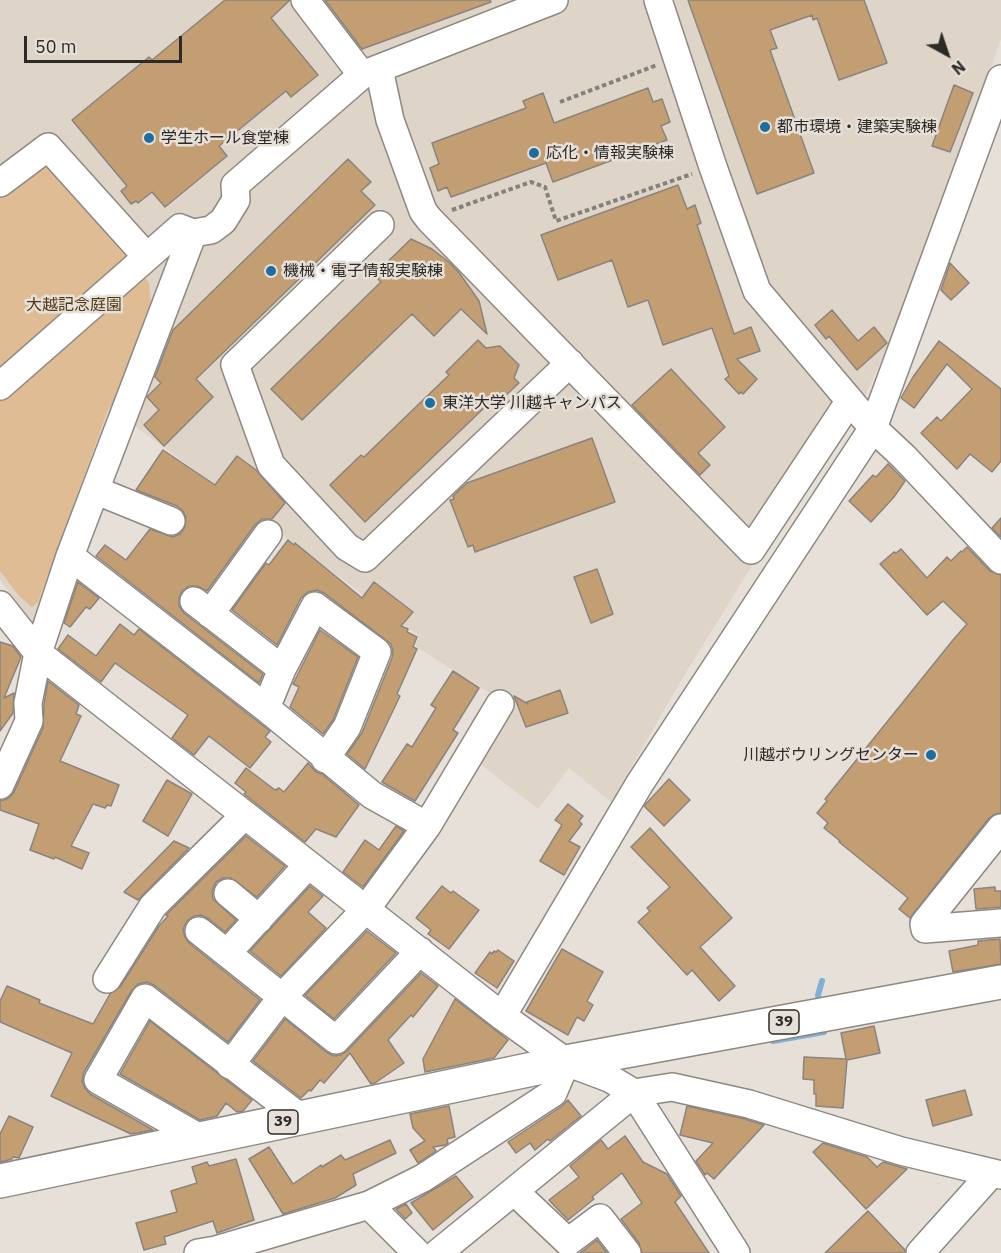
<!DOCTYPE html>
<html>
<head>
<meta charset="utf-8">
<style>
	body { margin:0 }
	#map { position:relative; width:1001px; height:1253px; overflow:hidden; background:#e6e0d9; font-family:"IBM Plex Sans",sans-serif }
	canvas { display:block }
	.north { position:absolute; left:917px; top:24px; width:60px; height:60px; -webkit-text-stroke:4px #e6e0d9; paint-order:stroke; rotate:140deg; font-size:16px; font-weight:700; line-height:24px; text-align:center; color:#2c2a27 }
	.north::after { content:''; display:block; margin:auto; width:21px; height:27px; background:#2c2a27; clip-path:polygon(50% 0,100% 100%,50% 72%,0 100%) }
	.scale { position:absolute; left:24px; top:36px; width:158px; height:27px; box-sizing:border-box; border:3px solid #2c2a27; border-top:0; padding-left:8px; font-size:18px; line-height:21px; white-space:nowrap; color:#2c2a27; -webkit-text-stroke:4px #e6e0d9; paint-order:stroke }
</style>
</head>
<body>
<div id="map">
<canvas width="1001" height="1253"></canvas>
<div class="north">N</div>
<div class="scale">50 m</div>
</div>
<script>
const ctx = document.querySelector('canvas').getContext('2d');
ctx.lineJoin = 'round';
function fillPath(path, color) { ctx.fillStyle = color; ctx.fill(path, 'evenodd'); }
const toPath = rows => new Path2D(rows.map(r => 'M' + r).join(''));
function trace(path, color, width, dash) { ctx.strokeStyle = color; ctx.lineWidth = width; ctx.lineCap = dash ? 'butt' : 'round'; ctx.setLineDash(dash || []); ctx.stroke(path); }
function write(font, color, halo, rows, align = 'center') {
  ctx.font = font + ' "IBM Plex Sans","Noto Sans JP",sans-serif'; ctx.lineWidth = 5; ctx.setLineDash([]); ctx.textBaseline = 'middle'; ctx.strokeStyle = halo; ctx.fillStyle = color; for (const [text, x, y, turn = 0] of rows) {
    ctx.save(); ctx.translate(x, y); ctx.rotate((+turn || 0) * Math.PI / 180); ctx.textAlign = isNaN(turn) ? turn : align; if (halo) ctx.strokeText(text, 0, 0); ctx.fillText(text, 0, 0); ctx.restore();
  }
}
fillPath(toPath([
	[0,0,1001,0,1001,39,906,308,866,394,743,580,682,679,611,802,569,768,538,809,474,759,507,704,415,646,419,636,115,411,36,621,31,622,0,580]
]), '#ded4c7');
fillPath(toPath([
	[36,165,53,165,124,245,149,283,151,305,128,379,108,410,38,602,32,607,19,596,0,571,0,193]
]), '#dfbc93');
trace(toPath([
	[820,1006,818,995,822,981],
	[773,1041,824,1032,823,1025]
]), '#81b0d5', 6);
const building = toPath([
	[225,0,290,0,271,18,318,75,291,97,286,91,219,146,227,156,165,207,152,192,138,203,136,201,131,204,121,191,127,186,72,120,149,57,152,60,225,0],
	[325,0,490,0,491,2,362,49,325,0],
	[688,0,864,0,887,63,839,80,817,18,813,20,812,15,770,30,777,48,770,50,814,173,757,194,688,0],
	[954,85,973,93,950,152,932,146,954,85],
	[648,88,653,102,662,99,670,122,661,126,667,140,553,182,546,163,451,197,447,187,438,191,430,168,439,164,432,143,526,108,523,101,543,93,554,123,648,88],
	[348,159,371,182,361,191,375,205,196,379,213,397,164,446,144,425,159,410,147,397,161,383,155,377,173,330,348,159],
	[678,185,687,209,695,205,701,223,697,225,734,334,751,327,760,351,737,359,757,379,743,394,741,392,739,394,725,379,729,376,712,328,663,345,648,300,628,307,612,260,558,280,541,235,678,185],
	[411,239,432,249,450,263,460,274,479,301,487,334,461,309,434,336,412,314,302,420,271,389,381,282,374,275,411,239],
	[950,263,969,283,951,300,941,290,950,263],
	[832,310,858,341,874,327,887,343,857,370,829,336,826,339,815,325,832,310],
	[478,340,486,348,500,346,519,365,514,378,519,383,489,411,485,407,365,522,330,485,361,455,364,457,449,375,446,372,478,340],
	[939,341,1001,389,1001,461,992,472,970,454,957,469,921,433,937,417,941,421,972,389,947,364,914,408,901,398,913,377,939,341],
	[671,369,725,427,698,453,710,465,700,475,632,405,671,369],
	[592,438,615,502,475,552,473,545,468,547,450,500,454,499,453,496,467,483,592,438],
	[163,450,215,485,237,456,256,470,285,503,272,519,262,519,255,525,207,591,197,586,189,586,182,591,179,598,179,606,184,613,263,674,259,683,96,556,105,545,126,560,150,529,173,537,180,534,185,527,186,518,183,511,177,506,136,490,163,450],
	[888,464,905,481,894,497,871,522,849,501,873,475,876,477,888,464],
	[1001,518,1001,537,992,528,1001,518],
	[288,540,294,545,295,543,362,598,374,582,413,612,401,626,408,629,407,632,417,637,413,647,417,649,397,694,400,696,365,769,347,754,362,733,392,658,393,651,391,644,324,593,317,590,308,592,301,598,277,645,232,610,266,563,269,565,288,540],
	[967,547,990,571,1001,575,1001,813,995,814,989,818,910,918,899,909,908,898,839,842,840,841,824,828,828,823,817,813,827,801,825,799,953,640,967,624,943,601,927,615,880,564,894,552,896,553,901,549,927,578,947,557,951,561,961,551,962,552,967,547],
	[597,569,613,614,591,623,574,577,597,569],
	[78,582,99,598,90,609,86,607,70,627,64,623,78,582],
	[120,624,134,635,139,629,270,731,265,737,271,742,250,768,209,736,194,755,172,738,188,715,115,663,101,682,58,649,68,635,96,656,120,624],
	[320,630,358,657,333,720,323,734,290,707,299,687,293,684,320,630],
	[0,642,13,646,21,657,4,698,14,693,13,713,0,731,0,642],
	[453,671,479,688,453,730,458,733,415,801,382,782,407,744,412,747,436,708,431,705,453,671],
	[48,681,79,705,76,714,81,716,60,761,119,785,111,806,107,805,105,808,93,804,71,846,89,853,82,869,55,857,54,859,30,850,39,824,0,810,0,801,9,798,14,792,43,728,44,704,48,681],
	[560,690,568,713,526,727,514,696,528,704,527,702,560,690],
	[308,763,316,772,322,774,359,805,336,837,316,829,305,842,244,794,246,792,235,783,246,768,275,790,279,788,284,792,308,763],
	[669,779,690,800,664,826,644,806,669,779],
	[167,780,192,794,168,836,143,821,167,780],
	[568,804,583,816,579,821,582,824,569,841,580,847,564,875,540,861,562,825,555,820,568,804],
	[396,826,404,831,363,887,343,872,365,840,379,850,396,826],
	[650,828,732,918,700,947,735,986,719,1001,692,970,687,975,638,922,650,911,647,908,670,887,631,847,650,828],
	[246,836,285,866,257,897,231,878,223,878,216,882,212,891,213,899,236,920,225,932,209,919,201,915,194,916,187,921,183,929,185,937,189,943,260,1000,228,1042,154,985,147,982,138,984,132,990,84,1072,82,1081,85,1088,90,1094,153,1130,131,1134,51,1096,72,1053,0,1022,0,1001,7,986,40,1000,39,1003,93,1024,110,994,120,987,159,926,168,916,166,915,246,836],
	[174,841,189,848,138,900,124,892,174,841],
	[310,886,323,896,308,912,326,928,281,976,250,951,310,886],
	[442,886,451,893,453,891,479,910,449,949,428,934,431,930,416,918,442,886],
	[995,887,995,891,1001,891,1001,907,976,909,974,889,995,887],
	[367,931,396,953,334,1019,305,995,367,931],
	[1000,939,1001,964,953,972,949,951,978,945,978,941,1000,939],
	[562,949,603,972,587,1001,593,1005,584,1021,577,1017,568,1035,526,1011,562,949],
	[498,950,514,961,497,988,475,973,490,952,492,954,494,951,496,952,498,950],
	[421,973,438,986,413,1017,411,1015,388,1040,404,1063,375,1083,371,1084,350,1053,324,1083,320,1080,311,1091,309,1090,301,1098,253,1061,285,1019,326,1052,334,1056,341,1055,347,1051,421,973],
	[455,999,508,1040,494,1058,425,1072,423,1059,455,999],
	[150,1021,252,1100,243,1111,237,1112,226,1103,217,1116,200,1120,120,1074,150,1021],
	[874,1026,880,1053,847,1060,843,1108,816,1106,816,1094,814,1094,814,1080,803,1079,804,1057,846,1059,841,1033,874,1026],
	[965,1090,972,1115,933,1126,926,1100,965,1090],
	[568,1100,581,1116,550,1141,548,1139,535,1150,530,1143,516,1153,508,1142,562,1106,568,1100],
	[449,1106,455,1137,447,1139,448,1143,445,1145,433,1147,436,1151,418,1163,410,1150,425,1141,413,1128,410,1114,449,1106],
	[687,1106,745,1119,764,1125,714,1179,707,1173,705,1175,696,1161,713,1143,680,1135,687,1106],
	[9,1116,33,1127,19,1158,13,1157,12,1159,0,1162,0,1134,9,1116],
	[625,1136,643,1162,667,1174,681,1196,675,1202,709,1253,642,1253,639,1243,621,1219,642,1203,622,1173,592,1197,594,1199,568,1220,549,1200,579,1177,570,1166,601,1140,608,1149,625,1136],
	[390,1140,396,1153,353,1174,356,1185,335,1198,283,1214,249,1159,269,1147,293,1184,321,1165,322,1167,341,1155,345,1160,390,1140],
	[823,1143,867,1157,877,1167,883,1162,907,1169,866,1209,813,1152,823,1143],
	[236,1159,254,1220,217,1233,213,1221,164,1237,166,1244,144,1250,136,1223,177,1212,171,1191,197,1183,192,1167,207,1162,209,1166,236,1159],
	[456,1176,473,1197,433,1230,411,1203,456,1176],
	[406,1204,412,1213,405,1219,396,1209,406,1204],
	[868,1211,905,1250,905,1253,825,1253,868,1211],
	[597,1240,607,1253,580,1253,597,1240]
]);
fillPath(building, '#c49e73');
trace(building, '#8a847d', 1.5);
const minor = toPath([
	[305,0,362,75],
	[658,0,713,167,757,291,873,428,904,457,1001,560],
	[379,69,390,120,423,211,429,219,751,550,849,402],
	[0,183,48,147,147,257],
	[380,225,235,365,271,465,347,547,365,558,570,363],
	[0,386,180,228,193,233,211,230,223,221,236,200,235,185,362,75,554,0],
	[95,490,171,521],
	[70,556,266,708,372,795,427,826],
	[194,601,282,669],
	[0,605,38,653,502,1016,566,1062,609,1078,634,1093,736,1253],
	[210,614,268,534],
	[266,708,282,669,315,606,377,652,347,727,325,759],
	[0,785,29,721,28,703,38,653,70,556,193,233],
	[1001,828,924,924,925,929,1001,923],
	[228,893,259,919],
	[199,931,336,1040,420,951],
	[227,953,308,865],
	[107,979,153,906,244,816],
	[502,1016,640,783,873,428,1001,79],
	[230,1065,282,997,366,909,427,826,500,704],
	[200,1138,98,1080,145,998,301,1118],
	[514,1191,568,1242,600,1218,627,1253],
	[369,1205,417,1253],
	[198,1253,216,1250,369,1205,423,1178,553,1093,566,1062],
	[438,1253,634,1093,672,1087,749,1104,901,1151,1001,1175],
	[920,1253,991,1174]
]);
const major = toPath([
	[0,1181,566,1062,1001,982]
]);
trace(minor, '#8e8882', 30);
trace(major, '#8e8882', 36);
trace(toPath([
	[560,102,657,65],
	[452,210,531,182,545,187,556,221,692,174]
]), '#84807b', 4, [4.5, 3]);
trace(minor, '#fff', 27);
trace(major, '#fff', 33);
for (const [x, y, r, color] of [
	[765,127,6,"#1f6c9f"],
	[149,138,6,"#1f6c9f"],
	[534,153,6,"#1f6c9f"],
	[271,271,6,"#1f6c9f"],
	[430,403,6,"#1f6c9f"],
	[931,755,6,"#1f6c9f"]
]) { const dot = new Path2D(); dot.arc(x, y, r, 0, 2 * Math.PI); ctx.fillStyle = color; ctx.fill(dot); trace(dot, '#e6e0d9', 2); }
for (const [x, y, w] of [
	[784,1022,30],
	[283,1122,30]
]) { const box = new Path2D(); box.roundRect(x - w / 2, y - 12, w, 24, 4.5); ctx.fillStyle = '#e6e0d9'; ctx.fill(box); trace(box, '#2c2a27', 1.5); }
write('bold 15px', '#2c2a27', null, [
	["39",784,1022],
	["39",283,1122]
]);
write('16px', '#2c2a27', '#e6e0d9', [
	["都市環境・建築実験棟",777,127],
	["学生ホール食堂棟",161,138],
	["応化・情報実験棟",546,153],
	["機械・電子情報実験棟",283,271],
	["東洋大学 川越キャンパス",442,403],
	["川越ボウリングセンター",919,755,"right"]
], 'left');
write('16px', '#523815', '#e6e0d9', [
	["大越記念庭園",74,305]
]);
</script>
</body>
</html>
